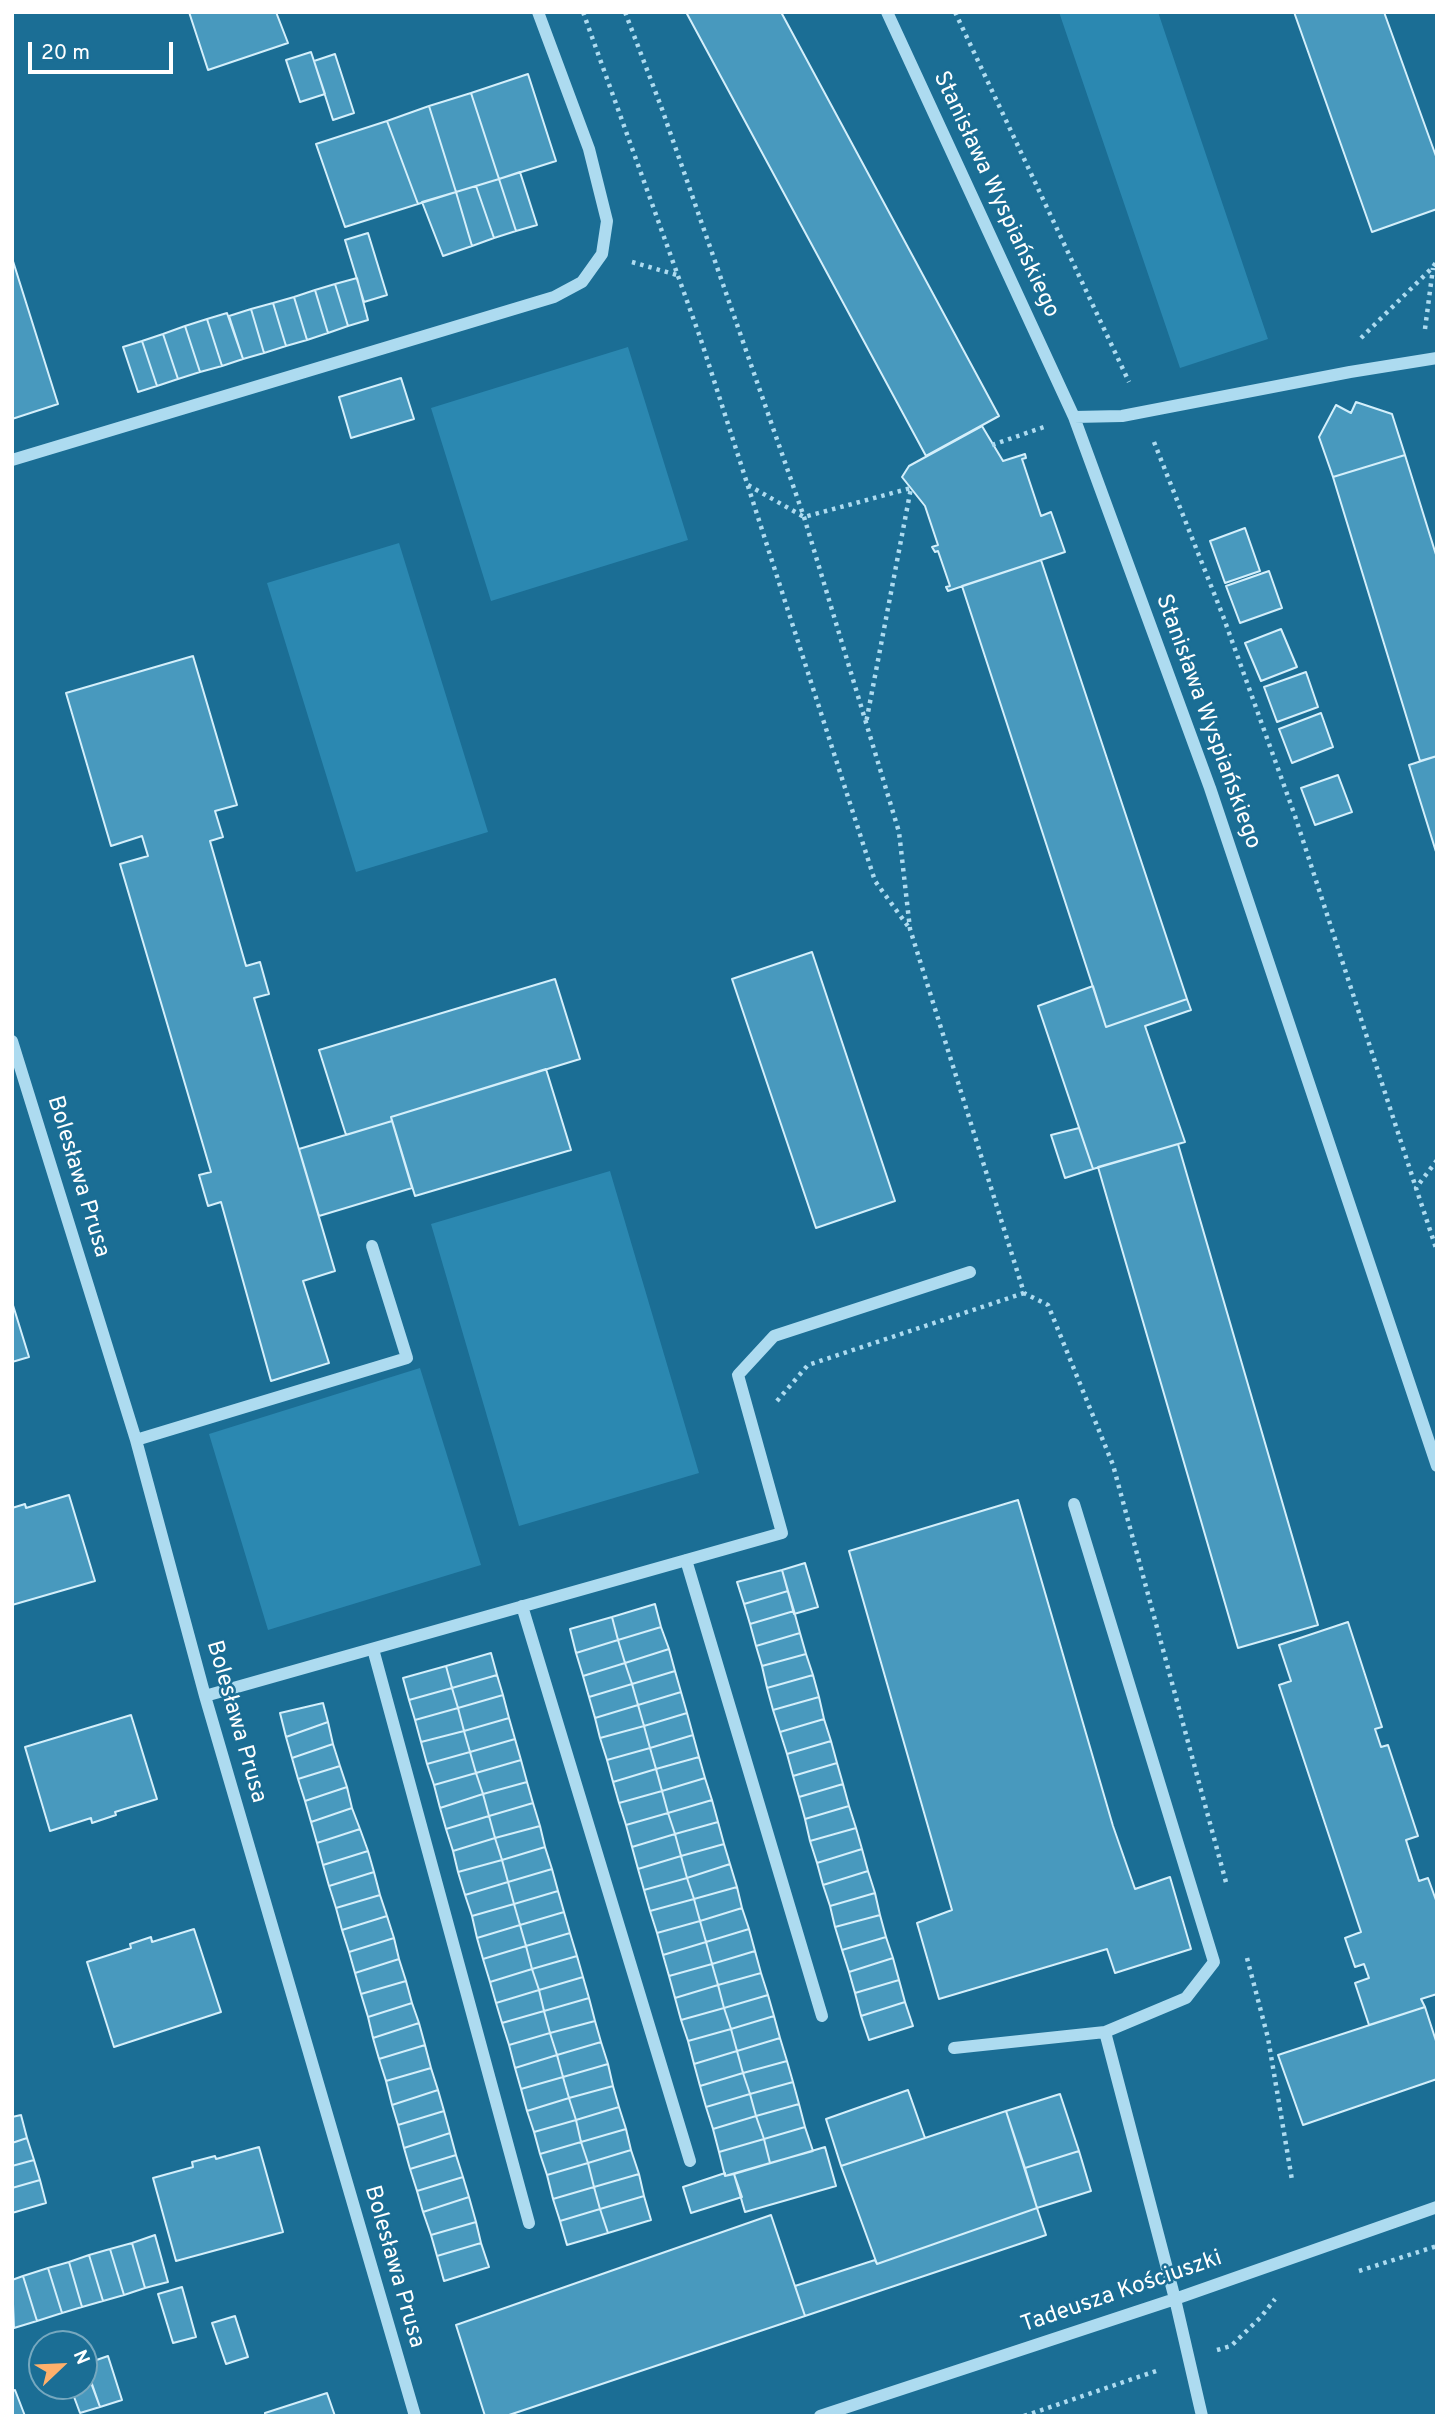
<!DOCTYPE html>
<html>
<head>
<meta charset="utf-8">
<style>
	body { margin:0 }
	#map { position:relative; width:1449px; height:2428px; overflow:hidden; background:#1b6e95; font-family:Overpass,sans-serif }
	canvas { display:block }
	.frame { position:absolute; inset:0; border:14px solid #fff; pointer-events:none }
	.north { position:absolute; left:28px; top:2330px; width:70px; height:70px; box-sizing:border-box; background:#1b6e95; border:2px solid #76a8bf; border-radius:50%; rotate:67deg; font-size:19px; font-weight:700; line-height:28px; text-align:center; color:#fff }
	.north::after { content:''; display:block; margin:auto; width:24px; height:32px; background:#ffb06b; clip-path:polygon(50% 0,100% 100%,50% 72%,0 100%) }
	.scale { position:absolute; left:28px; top:42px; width:145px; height:32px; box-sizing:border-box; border:4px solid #fff; border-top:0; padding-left:9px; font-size:21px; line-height:24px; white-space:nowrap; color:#fff; -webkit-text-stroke:5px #1b6e95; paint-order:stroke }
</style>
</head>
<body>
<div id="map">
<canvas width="1449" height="2428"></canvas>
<div class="frame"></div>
<div class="north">N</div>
<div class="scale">20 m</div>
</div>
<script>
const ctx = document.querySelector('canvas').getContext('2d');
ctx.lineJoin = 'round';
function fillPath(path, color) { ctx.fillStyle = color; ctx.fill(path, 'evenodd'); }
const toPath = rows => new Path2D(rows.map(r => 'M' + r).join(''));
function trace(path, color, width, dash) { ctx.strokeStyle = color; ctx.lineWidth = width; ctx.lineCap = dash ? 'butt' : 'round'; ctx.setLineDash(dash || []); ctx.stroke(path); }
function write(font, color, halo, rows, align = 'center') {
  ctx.font = font + ' Overpass,sans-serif'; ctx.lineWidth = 5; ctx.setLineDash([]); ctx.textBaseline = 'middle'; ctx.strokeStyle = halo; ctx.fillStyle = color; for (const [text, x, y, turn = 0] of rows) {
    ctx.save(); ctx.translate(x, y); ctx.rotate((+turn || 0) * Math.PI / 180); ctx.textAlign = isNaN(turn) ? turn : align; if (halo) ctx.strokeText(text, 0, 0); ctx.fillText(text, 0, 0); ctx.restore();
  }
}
fillPath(toPath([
	[1059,12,1158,12,1268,339,1180,368],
	[628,347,688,540,491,601,431,408],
	[399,543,488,832,356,872,267,583],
	[610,1171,699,1473,519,1526,431,1224],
	[420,1368,481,1565,268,1630,209,1434]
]), '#2b88b1');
const building = toPath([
	[189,12,276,12,288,43,208,70,189,12],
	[686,12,781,12,999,416,926,456,686,12],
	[1294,12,1384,12,1437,159,1437,209,1372,232,1294,12],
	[311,52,325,94,300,102,286,60,311,52],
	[335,54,354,113,333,120,314,61,335,54],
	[528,74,556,161,499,179,471,93,528,74],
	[471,93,499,179,456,192,429,106,471,93],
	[429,106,456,192,418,204,387,121,429,106],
	[387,121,418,204,345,227,316,144,387,121],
	[520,172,537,225,516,231,499,179,520,172],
	[499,179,516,231,494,238,476,186,499,179],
	[476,186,494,238,472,246,456,192,476,186],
	[456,192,472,246,443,256,422,202,456,192],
	[368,233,387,295,364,302,345,240,368,233],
	[12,258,58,404,12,419,12,258],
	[357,278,368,320,348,326,335,284,357,278],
	[335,284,348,326,328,333,315,290,335,284],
	[315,290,328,333,307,340,294,297,315,290],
	[294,297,307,340,286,346,273,303,294,297],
	[273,303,286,346,264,353,251,309,273,303],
	[251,309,264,353,243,359,229,316,251,309],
	[227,313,243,359,222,366,207,319,227,313],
	[207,319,222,366,200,372,185,326,207,319],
	[185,326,200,372,178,379,163,334,185,326],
	[163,334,178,379,157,386,142,341,163,334],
	[142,341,157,386,138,392,123,347,142,341],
	[401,378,414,419,351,438,339,397,401,378],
	[1356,402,1392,414,1405,455,1333,477,1319,437,1336,405,1351,413,1356,402],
	[982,426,1003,461,1025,454,1026,458,1022,459,1041,516,1051,512,1065,552,948,591,946,587,950,586,938,551,935,552,932,547,938,545,925,506,902,477,909,466,982,426],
	[1405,455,1437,558,1437,756,1420,761,1333,477,1405,455],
	[1245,528,1260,571,1225,583,1210,541,1245,528],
	[1041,560,1187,999,1106,1027,962,586,1041,560],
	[1269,571,1282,608,1240,623,1226,586,1269,571],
	[1281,629,1297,667,1261,681,1245,643,1281,629],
	[193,656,237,805,215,811,223,837,210,841,246,966,260,962,269,994,254,998,335,1271,303,1281,329,1363,271,1381,221,1202,208,1206,199,1175,211,1172,120,864,148,856,142,836,111,846,66,693,193,656],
	[1306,672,1318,707,1277,722,1264,687,1306,672],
	[1321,713,1333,747,1292,763,1279,729,1321,713],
	[1437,756,1437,855,1409,765,1437,756],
	[1338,775,1352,812,1315,825,1301,788,1338,775],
	[812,952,895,1201,816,1228,732,979,812,952],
	[555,979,580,1059,391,1117,392,1121,346,1135,319,1050,555,979],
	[1093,986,1106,1027,1187,999,1191,1010,1145,1026,1185,1142,1093,1169,1038,1006,1093,986],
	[546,1069,571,1150,415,1196,391,1117,546,1069],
	[392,1121,412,1188,319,1216,299,1149,392,1121],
	[1079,1128,1093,1169,1065,1178,1051,1135,1079,1128],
	[1178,1144,1318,1625,1238,1648,1098,1167,1178,1144],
	[12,1302,29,1357,12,1362,12,1302],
	[69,1495,95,1581,12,1605,12,1508,25,1504,26,1508,69,1495],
	[1018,1500,1113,1826,1135,1889,1170,1877,1191,1949,1115,1973,1107,1949,939,1999,917,1923,952,1910,849,1551,1018,1500],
	[805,1563,818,1607,794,1614,782,1570,805,1563],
	[782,1570,788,1591,744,1604,737,1582,782,1570],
	[788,1591,794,1611,750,1624,744,1604,788,1591],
	[655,1604,661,1627,618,1640,612,1617,655,1604],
	[794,1611,800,1633,756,1646,750,1624,794,1611],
	[612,1617,618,1640,576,1653,570,1629,612,1617],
	[1348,1622,1382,1727,1375,1729,1381,1747,1388,1745,1418,1836,1406,1840,1419,1881,1428,1878,1437,1903,1437,1994,1421,1999,1425,2007,1369,2025,1355,1983,1369,1978,1364,1964,1355,1967,1345,1938,1361,1932,1279,1685,1291,1681,1279,1645,1348,1622],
	[661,1627,669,1649,625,1663,618,1640,661,1627],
	[800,1633,806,1654,762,1666,756,1646,800,1633],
	[618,1640,625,1663,583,1676,576,1653,618,1640],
	[669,1649,675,1671,632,1684,625,1663,669,1649],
	[491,1653,497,1675,452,1688,446,1666,491,1653],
	[806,1654,813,1675,767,1688,762,1666,806,1654],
	[625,1663,632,1684,589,1697,583,1676,625,1663],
	[446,1666,452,1688,409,1700,403,1678,446,1666],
	[675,1671,681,1692,638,1705,632,1684,675,1671],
	[497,1675,503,1695,458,1708,452,1688,497,1675],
	[813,1675,819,1697,773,1710,767,1688,813,1675],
	[632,1684,638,1705,595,1718,589,1697,632,1684],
	[452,1688,458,1708,415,1720,409,1700,452,1688],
	[681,1692,687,1713,644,1726,638,1705,681,1692],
	[503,1695,509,1718,464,1731,458,1708,503,1695],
	[819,1697,824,1719,780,1732,773,1710,819,1697],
	[323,1703,328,1722,286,1737,280,1713,323,1703],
	[638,1705,644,1726,600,1738,595,1718,638,1705],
	[458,1708,464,1731,421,1742,415,1720,458,1708],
	[687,1713,693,1735,650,1748,644,1726,687,1713],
	[131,1715,157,1799,115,1812,116,1815,92,1823,91,1818,50,1831,25,1747,131,1715],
	[509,1718,515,1739,470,1752,464,1731,509,1718],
	[824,1719,831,1741,787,1754,780,1732,824,1719],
	[328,1722,333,1744,292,1758,286,1737,328,1722],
	[644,1726,650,1748,607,1760,600,1738,644,1726],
	[464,1731,470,1752,427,1764,421,1742,464,1731],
	[693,1735,699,1757,656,1769,650,1748,693,1735],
	[515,1739,521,1760,476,1773,470,1752,515,1739],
	[831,1741,837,1763,793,1776,787,1754,831,1741],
	[333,1744,340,1766,298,1779,292,1758,333,1744],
	[650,1748,656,1769,613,1782,607,1760,650,1748],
	[470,1752,476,1773,434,1785,427,1764,470,1752],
	[699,1757,705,1778,662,1791,656,1769,699,1757],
	[521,1760,527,1782,483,1794,476,1773,521,1760],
	[837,1763,843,1784,799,1797,793,1776,837,1763],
	[340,1766,347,1787,305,1801,298,1779,340,1766],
	[656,1769,662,1791,619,1803,613,1782,656,1769],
	[476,1773,483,1794,440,1808,434,1785,476,1773],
	[705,1778,712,1800,668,1813,662,1791,705,1778],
	[527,1782,533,1803,489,1816,483,1794,527,1782],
	[843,1784,849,1806,805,1819,799,1797,843,1784],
	[347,1787,352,1808,311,1822,305,1801,347,1787],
	[662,1791,668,1813,626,1825,619,1803,662,1791],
	[483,1794,489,1816,446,1829,440,1808,483,1794],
	[712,1800,718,1822,675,1834,668,1813,712,1800],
	[533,1803,540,1826,495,1838,489,1816,533,1803],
	[849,1806,856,1828,810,1841,805,1819,849,1806],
	[352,1808,360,1829,317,1843,311,1822,352,1808],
	[668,1813,675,1834,632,1847,626,1825,668,1813],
	[489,1816,495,1838,453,1851,446,1829,489,1816],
	[718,1822,724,1844,681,1856,675,1834,718,1822],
	[540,1826,545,1847,502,1860,495,1838,540,1826],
	[856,1828,862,1849,817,1863,810,1841,856,1828],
	[360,1829,368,1851,323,1865,317,1843,360,1829],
	[675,1834,681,1856,638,1869,632,1847,675,1834],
	[495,1838,502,1860,458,1872,453,1851,495,1838],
	[724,1844,730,1864,687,1878,681,1856,724,1844],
	[545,1847,552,1869,508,1882,502,1860,545,1847],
	[862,1849,868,1871,823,1885,817,1863,862,1849],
	[368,1851,374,1872,329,1886,323,1865,368,1851],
	[681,1856,687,1878,644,1890,638,1869,681,1856],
	[502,1860,508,1882,465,1895,458,1872,502,1860],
	[730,1864,737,1887,694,1899,687,1878,730,1864],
	[552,1869,558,1891,514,1904,508,1882,552,1869],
	[868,1871,875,1893,830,1906,823,1885,868,1871],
	[374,1872,380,1895,336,1908,329,1886,374,1872],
	[687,1878,694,1899,650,1911,644,1890,687,1878],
	[508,1882,514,1904,472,1916,465,1895,508,1882],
	[737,1887,742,1908,700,1921,694,1899,737,1887],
	[558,1891,564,1912,520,1925,514,1904,558,1891],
	[875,1893,880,1915,835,1927,830,1906,875,1893],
	[380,1895,387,1916,342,1930,336,1908,380,1895],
	[694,1899,700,1921,657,1933,650,1911,694,1899],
	[514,1904,520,1925,477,1938,472,1916,514,1904],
	[742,1908,749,1929,706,1942,700,1921,742,1908],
	[564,1912,570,1933,526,1946,520,1925,564,1912],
	[880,1915,886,1937,842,1950,835,1927,880,1915],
	[387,1916,394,1938,349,1952,342,1930,387,1916],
	[700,1921,706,1942,663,1955,657,1933,700,1921],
	[520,1925,526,1946,483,1959,477,1938,520,1925],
	[194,1929,221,2012,114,2047,87,1962,131,1948,130,1944,151,1937,152,1942,194,1929],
	[749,1929,755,1951,712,1964,706,1942,749,1929],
	[570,1933,577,1956,532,1969,526,1946,570,1933],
	[886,1937,893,1958,849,1972,842,1950,886,1937],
	[394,1938,399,1959,355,1973,349,1952,394,1938],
	[706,1942,712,1964,669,1976,663,1955,706,1942],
	[526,1946,532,1969,490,1982,483,1959,526,1946],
	[755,1951,761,1973,718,1985,712,1964,755,1951],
	[577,1956,583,1977,539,1990,532,1969,577,1956],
	[893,1958,899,1980,855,1993,849,1972,893,1958],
	[399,1959,406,1981,361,1994,355,1973,399,1959],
	[712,1964,718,1985,675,1998,669,1976,712,1964],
	[532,1969,539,1990,496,2003,490,1982,532,1969],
	[761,1973,768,1995,724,2008,718,1985,761,1973],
	[583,1977,589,1998,544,2011,539,1990,583,1977],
	[899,1980,905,2002,861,2016,855,1993,899,1980],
	[406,1981,412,2003,368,2017,361,1994,406,1981],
	[718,1985,724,2008,681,2020,675,1998,718,1985],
	[539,1990,544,2011,502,2023,496,2003,539,1990],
	[768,1995,774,2016,731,2029,724,2008,768,1995],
	[589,1998,595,2021,550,2033,544,2011,589,1998],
	[905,2002,913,2026,869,2040,861,2016,905,2002],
	[412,2003,419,2023,373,2038,368,2017,412,2003],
	[1425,2007,1437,2044,1437,2079,1303,2125,1278,2055,1425,2007],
	[724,2008,731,2029,688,2041,681,2020,724,2008],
	[544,2011,550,2033,509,2045,502,2023,544,2011],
	[774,2016,780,2038,737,2051,731,2029,774,2016],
	[595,2021,601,2042,557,2055,550,2033,595,2021],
	[419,2023,425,2045,379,2059,373,2038,419,2023],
	[731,2029,737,2051,694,2064,688,2041,731,2029],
	[550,2033,557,2055,515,2068,509,2045,550,2033],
	[780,2038,787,2061,743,2073,737,2051,780,2038],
	[601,2042,608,2064,563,2077,557,2055,601,2042],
	[425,2045,431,2068,386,2081,379,2059,425,2045],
	[737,2051,743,2073,700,2086,694,2064,737,2051],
	[557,2055,563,2077,521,2089,515,2068,557,2055],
	[787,2061,793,2082,750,2094,743,2073,787,2061],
	[608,2064,613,2086,569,2098,563,2077,608,2064],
	[431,2068,438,2090,392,2105,386,2081,431,2068],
	[743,2073,750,2094,706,2107,700,2086,743,2073],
	[563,2077,569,2098,527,2111,521,2089,563,2077],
	[793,2082,799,2104,756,2116,750,2094,793,2082],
	[613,2086,619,2107,576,2120,569,2098,613,2086],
	[438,2090,444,2111,398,2125,392,2105,438,2090],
	[908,2090,925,2138,841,2166,826,2119,908,2090],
	[750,2094,756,2116,713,2129,706,2107,750,2094],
	[1060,2094,1079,2151,1025,2168,1006,2111,1060,2094],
	[569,2098,576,2120,534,2132,527,2111,569,2098],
	[799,2104,805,2127,764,2139,756,2116,799,2104],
	[619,2107,626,2129,581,2142,576,2120,619,2107],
	[444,2111,450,2133,404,2148,398,2125,444,2111],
	[1006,2111,1037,2208,877,2264,841,2166,1006,2111],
	[21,2115,27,2138,12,2143,12,2117,21,2115],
	[756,2116,764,2139,719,2152,713,2129,756,2116],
	[576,2120,581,2142,540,2154,534,2132,576,2120],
	[805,2127,813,2151,770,2163,764,2139,805,2127],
	[626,2129,631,2150,588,2163,581,2142,626,2129],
	[450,2133,456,2155,410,2169,404,2148,450,2133],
	[27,2138,34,2160,12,2166,12,2143,27,2138],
	[764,2139,770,2163,725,2176,719,2152,764,2139],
	[581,2142,588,2163,547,2175,540,2154,581,2142],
	[259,2147,283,2232,176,2261,153,2178,193,2167,192,2162,215,2156,216,2159,259,2147],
	[825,2147,836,2186,745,2212,734,2174,825,2147],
	[631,2150,639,2174,594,2187,588,2163,631,2150],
	[1079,2151,1091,2191,1037,2208,1025,2168,1079,2151],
	[456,2155,463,2177,417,2191,410,2169,456,2155],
	[34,2160,40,2180,12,2188,12,2166,34,2160],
	[588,2163,594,2187,553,2199,547,2175,588,2163],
	[725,2173,725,2176,734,2174,742,2197,691,2213,683,2187,725,2173],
	[639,2174,644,2196,600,2209,594,2187,639,2174],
	[463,2177,469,2197,423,2212,417,2191,463,2177],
	[40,2180,46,2203,12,2213,12,2188,40,2180],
	[594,2187,600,2209,560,2221,553,2199,594,2187],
	[644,2196,651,2220,608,2233,600,2209,644,2196],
	[469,2197,476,2222,431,2235,423,2212,469,2197],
	[1037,2208,1046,2235,805,2316,795,2286,875,2260,877,2264,1037,2208],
	[600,2209,608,2233,567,2245,560,2221,600,2209],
	[771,2215,805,2316,506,2416,485,2416,456,2325,771,2215],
	[476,2222,481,2243,437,2256,431,2235,476,2222],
	[155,2235,168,2282,145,2288,132,2243,155,2235],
	[132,2243,145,2288,124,2295,110,2249,132,2243],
	[481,2243,489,2267,444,2281,437,2256,481,2243],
	[110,2249,124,2295,103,2301,89,2255,110,2249],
	[89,2255,103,2301,82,2307,69,2262,89,2255],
	[69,2262,82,2307,62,2313,48,2268,69,2262],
	[48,2268,62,2313,37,2321,23,2276,48,2268],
	[23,2276,37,2321,14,2328,12,2280,23,2276],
	[182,2287,196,2337,173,2343,158,2294,182,2287],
	[235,2316,248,2357,226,2364,212,2323,235,2316],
	[108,2356,122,2400,100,2407,85,2364,108,2356],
	[84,2364,100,2407,80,2413,70,2386,84,2386,84,2364],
	[15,2390,25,2416,12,2416,12,2391,15,2390],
	[327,2393,335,2416,265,2416,265,2413,327,2393]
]);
fillPath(building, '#4899be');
trace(building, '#d4effb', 2);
trace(toPath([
	[583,12,700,337,875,881,910,929],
	[625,12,662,109,804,517,899,832,910,929,1024,1293,1048,1305,1113,1465,1227,1886],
	[955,12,1129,382],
	[632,262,677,275],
	[1425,329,1433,268],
	[1361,338,1433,267,1437,261],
	[1154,442,1223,616,1295,816,1416,1188],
	[992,445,1044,427],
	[748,485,804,517,911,488,866,723],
	[1437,1160,1416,1188,1437,1251],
	[777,1401,808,1365,1024,1293],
	[1247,1958,1268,2038,1292,2180],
	[1359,2271,1437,2246],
	[1217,2350,1231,2346,1261,2317,1275,2299],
	[1024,2416,1159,2370]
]), '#addbf0', 4.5, [3.5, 5]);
trace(toPath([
	[887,12,1074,417,1210,788,1437,1466],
	[1074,417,1122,416,1350,372,1437,358],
	[12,460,554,297,582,282,602,254,607,221,589,149,538,12],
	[12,1041,136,1440,205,1696,415,2416],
	[136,1440,407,1358,372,1246],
	[1074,1504,1214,1962,1186,1998,1105,2032,1175,2299,1202,2416],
	[686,1560,822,2016],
	[522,1606,690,2161],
	[373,1649,529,2223],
	[205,1696,782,1533,738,1375,774,1336,970,1272],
	[954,2048,1105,2032],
	[820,2416,1175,2299,1437,2207]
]), '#addbf0', 12);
write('23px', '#fff', '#1b6e95', [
	["Stanisława Wyspiańskiego",995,195,65],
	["Stanisława Wyspiańskiego",1207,722,70],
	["Bolesława Prusa",77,1177,73],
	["Bolesława Prusa",235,1722,74],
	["Bolesława Prusa",393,2267,74],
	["Tadeusza Kościuszki",1122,2293,-19]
]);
</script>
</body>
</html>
